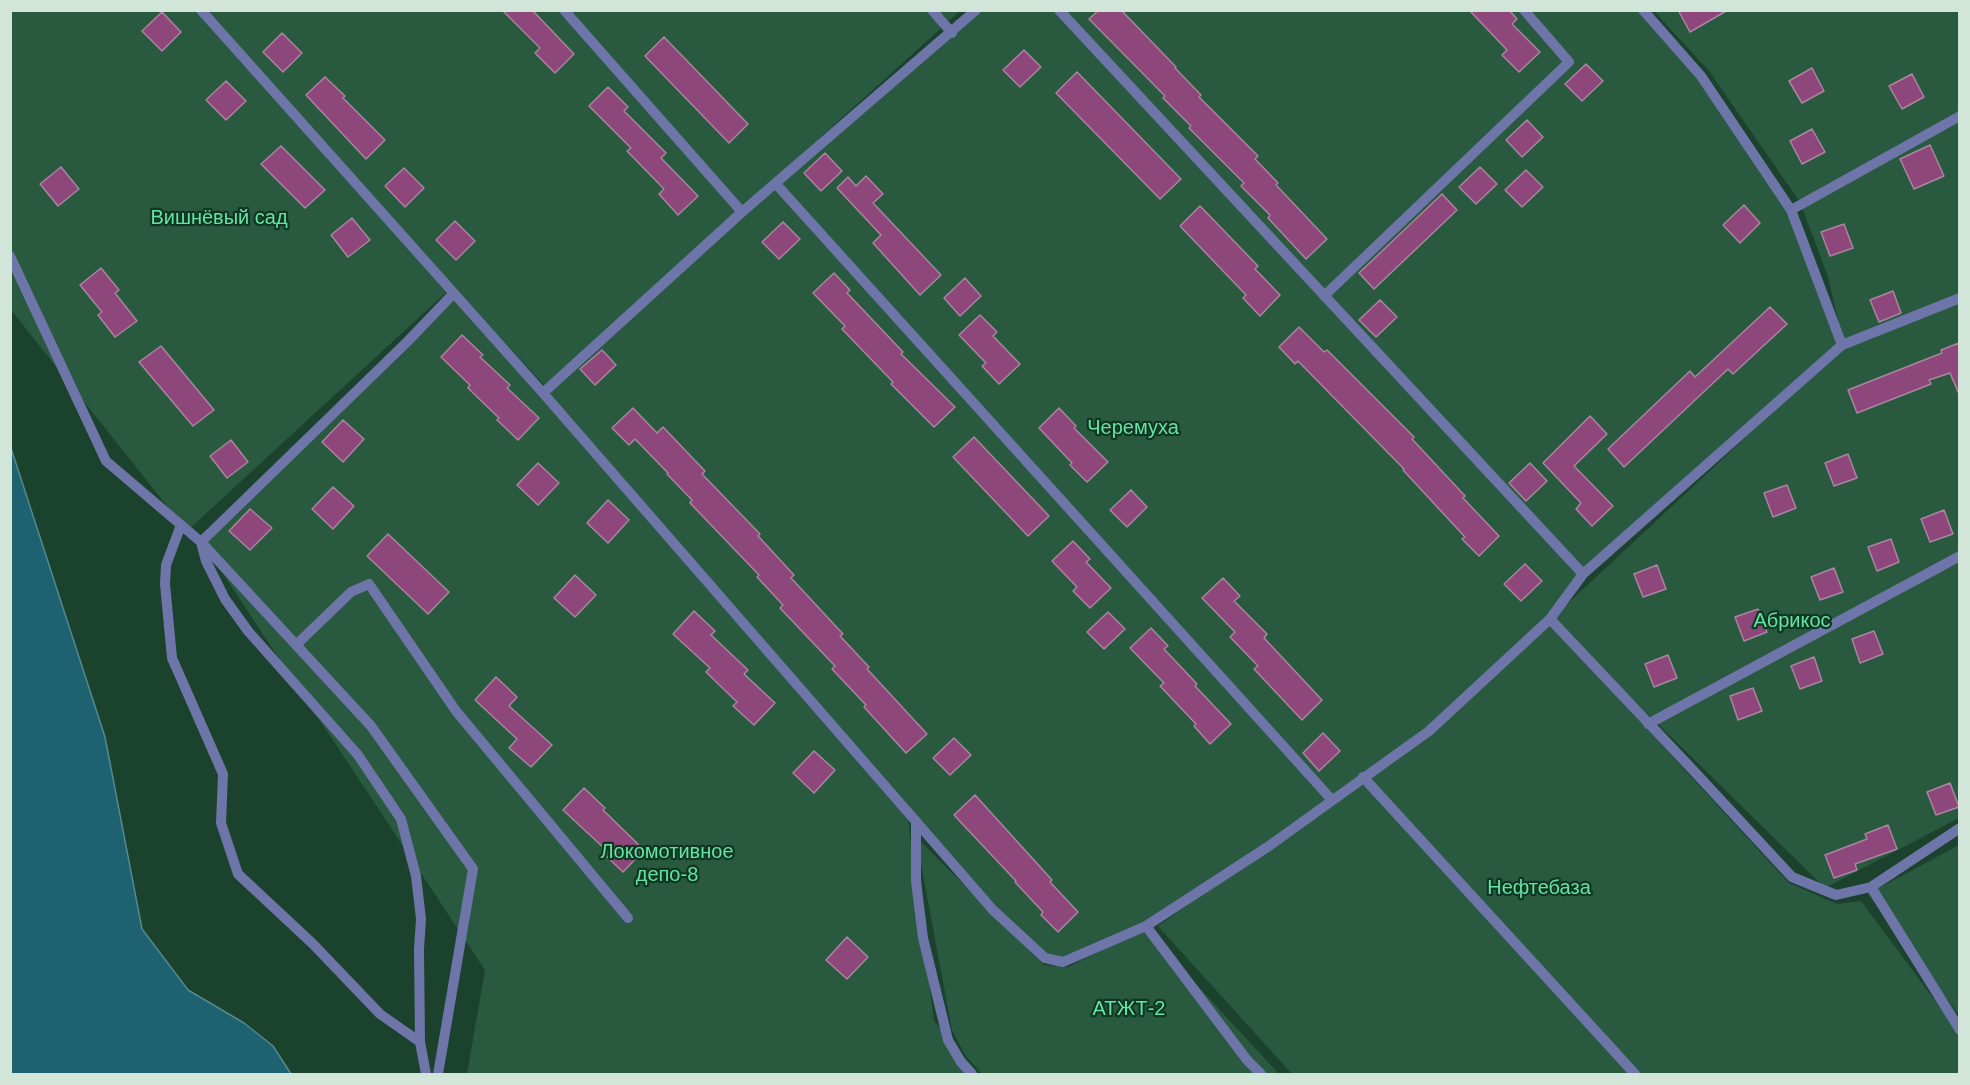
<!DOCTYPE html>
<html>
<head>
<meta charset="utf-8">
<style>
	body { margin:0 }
	#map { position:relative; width:1970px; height:1085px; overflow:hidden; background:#1b422d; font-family:Helvetica,sans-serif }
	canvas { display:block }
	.frame { position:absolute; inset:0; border:12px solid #d1e6d9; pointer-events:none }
</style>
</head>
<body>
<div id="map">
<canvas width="1970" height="1085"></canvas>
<div class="frame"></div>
</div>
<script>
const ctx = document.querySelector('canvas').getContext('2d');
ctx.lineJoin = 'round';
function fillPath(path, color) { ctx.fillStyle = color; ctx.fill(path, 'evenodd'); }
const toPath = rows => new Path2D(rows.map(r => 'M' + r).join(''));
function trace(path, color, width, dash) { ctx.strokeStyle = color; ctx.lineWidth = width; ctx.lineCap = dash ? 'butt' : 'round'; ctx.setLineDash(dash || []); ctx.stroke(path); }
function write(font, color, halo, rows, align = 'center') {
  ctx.font = font + ' Helvetica,sans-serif'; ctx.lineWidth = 4.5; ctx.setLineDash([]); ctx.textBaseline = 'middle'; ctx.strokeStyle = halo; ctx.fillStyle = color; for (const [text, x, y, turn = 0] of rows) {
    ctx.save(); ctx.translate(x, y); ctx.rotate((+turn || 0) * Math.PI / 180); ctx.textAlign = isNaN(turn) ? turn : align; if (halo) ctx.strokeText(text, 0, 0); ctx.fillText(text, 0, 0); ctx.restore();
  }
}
fillPath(toPath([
	[976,10,1643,11,1701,76,1791,210,1842,345,1583,574,1550,619,1429,731,1146,926,1063,962,1045,958,916,821,543,393],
	[11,11,960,11,545,386,453,286,187,531,11,310],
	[1654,11,1959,11,1959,818,1825,888,1551,619,1844,346,1828,277,1800,202,1709,71],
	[453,296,908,820,934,1021,978,1074,467,1074,485,970,202,542],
	[1551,625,1789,883,1837,904,1861,901,1959,1033,1959,1074,1292,1074,1158,926,1431,734],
	[916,837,1044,965,1068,967,1145,929,1279,1074,982,1074,965,1055,952,1030],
	[1959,845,1959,1015,1868,894]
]), '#295a40');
const water = toPath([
	[10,445,105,737,142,929,188,990,244,1023,273,1046,291,1074,11,1074,10,445]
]);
fillPath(water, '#1e6171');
trace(water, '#548990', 1.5);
const building = toPath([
	[502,10,532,10,574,54,555,73,535,53,540,48,502,10],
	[1099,10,1121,10,1176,67,1175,68,1201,95,1199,97,1258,156,1255,159,1278,183,1276,185,1327,239,1306,259,1268,218,1270,215,1241,186,1244,183,1189,128,1191,126,1163,98,1165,96,1089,19,1099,10],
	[1469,10,1509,10,1517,19,1512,24,1540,52,1519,72,1502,55,1507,50,1469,10],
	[1678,10,1728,10,1690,32,1678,10],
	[162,12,181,32,162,51,142,31,162,12],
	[282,33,302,53,283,72,263,52,282,33],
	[664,37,748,124,729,143,645,56,664,37],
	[1024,50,1041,67,1020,87,1003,70,1024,50],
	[1586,64,1603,81,1582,101,1565,84,1586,64],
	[1812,68,1824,91,1802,103,1789,81,1812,68],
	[1077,72,1181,179,1160,199,1056,93,1077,72],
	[1912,74,1924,97,1902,109,1889,86,1912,74],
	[325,77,345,96,343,98,385,140,366,159,306,95,325,77],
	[226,81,246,101,226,120,206,100,226,81],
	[608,87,628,107,624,111,666,153,661,158,698,196,678,215,659,194,664,189,627,151,631,148,589,106,608,87],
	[1527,120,1543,137,1522,157,1506,140,1527,120],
	[1812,129,1825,152,1802,164,1790,141,1812,129],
	[1930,145,1944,176,1914,189,1900,159,1930,145],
	[281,146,325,190,305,208,261,164,281,146],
	[825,153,842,171,821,191,804,173,825,153],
	[61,167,79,189,58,206,40,184,61,167],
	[1480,167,1497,184,1476,204,1459,187,1480,167],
	[404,168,424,188,405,207,385,186,404,168],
	[1526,170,1543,187,1522,207,1505,190,1526,170],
	[866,176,883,194,873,203,941,275,920,295,873,243,881,235,837,188,848,177,856,186,866,176],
	[1442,194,1457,210,1374,289,1359,273,1442,194],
	[1744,205,1760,223,1740,243,1723,225,1744,205],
	[1200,206,1258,266,1255,269,1280,295,1260,316,1243,298,1246,295,1180,226,1200,206],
	[352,218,370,240,348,257,331,235,352,218],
	[455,221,475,241,456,260,436,240,455,221],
	[783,222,800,239,779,259,762,242,783,222],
	[1844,224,1853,248,1830,256,1821,232,1844,224],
	[101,268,119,290,115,293,137,321,115,337,98,315,102,312,80,285,101,268],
	[834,273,850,290,847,293,903,352,901,354,955,407,934,427,891,384,893,382,842,329,845,326,813,293,834,273],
	[965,278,981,296,960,316,944,298,965,278],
	[1893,291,1901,313,1879,322,1870,300,1893,291],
	[1380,300,1397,317,1376,337,1359,320,1380,300],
	[1770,307,1787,324,1733,374,1728,369,1624,467,1608,449,1690,371,1695,377,1770,307],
	[980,315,997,332,993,336,1020,364,999,384,982,366,986,363,959,335,980,315],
	[1299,327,1324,352,1327,350,1414,437,1412,439,1465,496,1463,498,1499,536,1479,556,1462,539,1465,537,1403,470,1404,469,1298,361,1295,364,1279,347,1299,327],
	[462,335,483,355,480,357,510,385,507,388,539,418,518,440,497,420,499,418,468,388,470,385,441,357,462,335],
	[1959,343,1959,394,1950,373,1929,380,1931,384,1857,413,1848,390,1942,353,1941,350,1959,343],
	[161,346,214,410,193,426,139,362,161,346],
	[602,350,616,365,595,385,580,369,602,350],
	[633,408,657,433,663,427,705,471,702,474,760,534,758,536,794,575,791,578,843,634,840,636,869,667,867,669,927,734,906,753,864,707,866,705,832,669,835,666,780,608,783,605,757,577,759,575,690,503,692,500,667,474,668,473,635,439,629,445,612,428,633,408],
	[1059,408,1076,426,1074,428,1108,462,1087,482,1070,465,1072,463,1039,428,1059,408],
	[1590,416,1607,434,1574,466,1613,506,1592,526,1576,509,1581,503,1543,463,1590,416],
	[343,420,364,439,343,462,322,442,343,420],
	[974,437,1049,516,1028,536,953,457,974,437],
	[231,440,248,462,227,478,210,456,231,440],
	[1848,454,1857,478,1834,486,1825,463,1848,454],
	[538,463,559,483,538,505,517,485,538,463],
	[1530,463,1547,481,1526,501,1509,483,1530,463],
	[1787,485,1796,508,1773,517,1764,493,1787,485],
	[333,487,354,506,333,529,312,509,333,487],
	[1131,490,1147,507,1127,527,1110,510,1131,490],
	[608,500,629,520,608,543,587,523,608,500],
	[250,509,272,528,250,550,229,531,250,509],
	[1944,510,1953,534,1930,542,1921,519,1944,510],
	[388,534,449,592,428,614,367,556,388,534],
	[1891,539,1899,562,1877,571,1868,547,1891,539],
	[1073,541,1090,559,1086,562,1111,588,1090,608,1073,591,1077,587,1052,561,1073,541],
	[1525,564,1542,581,1521,601,1504,584,1525,564],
	[1657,565,1666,589,1643,597,1634,574,1657,565],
	[1834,568,1843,592,1820,600,1811,577,1834,568],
	[575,575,596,595,575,617,554,598,575,575],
	[1223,578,1240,596,1234,601,1267,634,1264,638,1322,700,1302,720,1254,669,1258,666,1230,637,1235,632,1202,598,1223,578],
	[1758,609,1767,632,1744,641,1735,617,1758,609],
	[694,611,715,631,711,635,748,670,744,674,775,703,754,725,733,706,737,702,706,672,710,668,673,634,694,611],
	[1108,612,1125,629,1104,649,1087,632,1108,612],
	[1151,628,1168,646,1164,649,1197,684,1195,686,1231,724,1210,744,1194,726,1196,724,1160,686,1164,683,1130,648,1151,628],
	[1874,631,1883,654,1860,663,1852,639,1874,631],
	[1668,655,1677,678,1654,687,1645,664,1668,655],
	[1814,657,1822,681,1800,689,1791,666,1814,657],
	[496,677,517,697,509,706,552,745,531,767,509,748,517,739,475,700,496,677],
	[1753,688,1762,711,1738,720,1730,696,1753,688],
	[1323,733,1340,751,1319,771,1303,753,1323,733],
	[954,738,971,755,950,775,933,758,954,738],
	[814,751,835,770,814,793,793,773,814,751],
	[1950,783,1959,807,1936,815,1927,792,1950,783],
	[584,788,605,808,603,810,644,850,623,872,602,852,605,849,563,810,584,788],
	[975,795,1052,880,1050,882,1078,912,1058,932,1041,915,1043,912,1015,882,1016,881,954,815,975,795],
	[1888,825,1897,849,1855,864,1857,870,1834,878,1825,855,1867,839,1865,834,1888,825],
	[847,937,868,957,847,979,826,960,847,937]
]);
fillPath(building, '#8d477b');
trace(building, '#aa859f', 1.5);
trace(toPath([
	[201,10,543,393,993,910,1045,958,1063,962,1146,926,1269,846,1429,731,1550,619,1583,574,1059,10],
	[564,10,742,212],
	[932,10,952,33],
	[776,184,1332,800],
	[1791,210,1960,116],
	[10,256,106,461,201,542,371,726,473,869,438,1074],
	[1324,296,1569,62,1524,10],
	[1842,345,1960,298],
	[543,393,742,212,976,10],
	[181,525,166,565,165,584,172,658,223,774,221,823,238,874,313,944,380,1014,420,1042],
	[1583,574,1842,345,1791,210,1701,76,1643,10],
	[1550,619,1691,768,1792,877,1836,895,1871,887],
	[296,645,351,592,369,584,456,711,628,918],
	[1648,724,1960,556],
	[1363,777,1635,1074],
	[916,821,916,881,923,938,948,1040,961,1062,972,1074],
	[1960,828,1871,887,1960,1030],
	[1146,926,1247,1060,1261,1074],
	[426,1074,420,1042,419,949,421,919,416,876,401,819,358,755,248,631,225,599,206,561,201,542,408,341,453,294]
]), '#6e75a8', 10);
write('20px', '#66e3a2', '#0f3723', [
	["Вишнёвый сад",219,218],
	["Черемуха",1133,428],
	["Абрикос",1792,621],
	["Локомотивное",667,852],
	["депо-8",667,875],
	["Нефтебаза",1539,888],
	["АТЖТ-2",1129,1009]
]);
</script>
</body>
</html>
